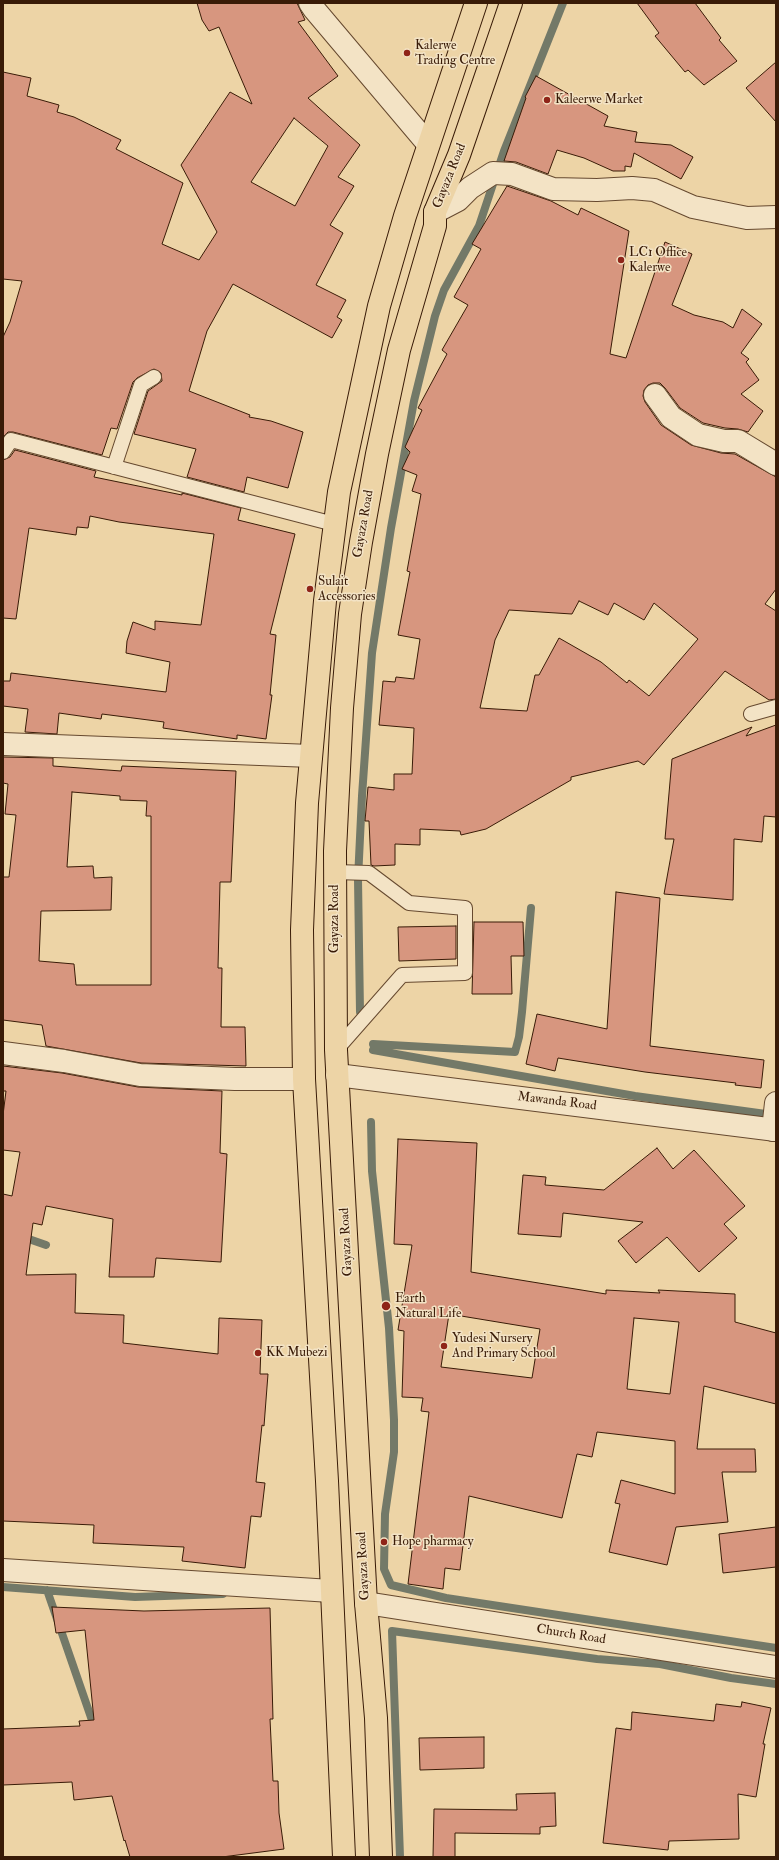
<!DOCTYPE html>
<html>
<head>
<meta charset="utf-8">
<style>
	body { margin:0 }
	#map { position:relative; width:779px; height:1860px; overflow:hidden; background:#edd4a6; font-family:"IM FELL Double Pica",serif }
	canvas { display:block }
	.frame { position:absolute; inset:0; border:4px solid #391b07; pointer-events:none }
</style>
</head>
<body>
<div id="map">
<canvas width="779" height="1860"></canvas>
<div class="frame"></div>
</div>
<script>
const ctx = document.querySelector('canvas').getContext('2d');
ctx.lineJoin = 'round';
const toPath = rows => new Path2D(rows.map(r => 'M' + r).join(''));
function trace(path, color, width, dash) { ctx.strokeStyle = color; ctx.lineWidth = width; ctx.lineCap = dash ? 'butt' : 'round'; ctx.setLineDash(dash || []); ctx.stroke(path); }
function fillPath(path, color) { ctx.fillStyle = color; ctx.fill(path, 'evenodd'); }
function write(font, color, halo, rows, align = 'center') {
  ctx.font = font + ' "IM FELL Double Pica",serif'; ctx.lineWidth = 3; ctx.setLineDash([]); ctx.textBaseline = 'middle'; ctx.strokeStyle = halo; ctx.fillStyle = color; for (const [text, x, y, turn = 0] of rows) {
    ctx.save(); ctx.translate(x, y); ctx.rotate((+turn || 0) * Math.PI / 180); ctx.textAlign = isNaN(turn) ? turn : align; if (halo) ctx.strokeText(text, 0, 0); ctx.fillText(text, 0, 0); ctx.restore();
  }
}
trace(toPath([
	[360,1012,358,879,362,796,372,653,391,528,414,401,435,316,444,290,479,226,504,151,563,3],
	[373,1044,515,1052,519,1037,522,1012,531,908],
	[373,1050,635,1096,773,1115],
	[371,1122,372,1171,389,1328,394,1420,394,1452,385,1514,384,1569,391,1585,446,1598,776,1648],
	[3,1230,46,1245],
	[3,1587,135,1597,223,1594],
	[47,1590,95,1729],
	[400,1857,392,1631,597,1659,660,1664,731,1678,776,1684]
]), '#737968', 8);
const building = toPath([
	[197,3,297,3,305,20,298,22,338,76,308,98,360,145,338,177,354,186,330,225,343,233,316,285,346,300,337,317,342,320,332,338,233,284,207,331,189,391,250,415,249,417,271,421,303,432,288,488,247,477,244,492,187,477,196,449,134,434,148,391,162,381,161,373,154,369,137,378,133,382,117,429,111,428,102,455,13,432,8,432,3,437,3,337,10,322,22,281,3,279,3,72,31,78,27,96,59,105,57,112,74,117,121,140,116,149,183,183,162,244,199,260,217,232,181,165,230,92,252,104,219,27,209,31,202,20,197,3],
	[294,118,328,146,295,206,251,182,294,118],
	[637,3,695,3,721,38,719,40,737,61,704,85,688,70,685,72,655,36,659,33,637,3],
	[776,62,776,122,746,88,776,62],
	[536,76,608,116,604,126,637,132,635,142,671,145,693,157,681,179,634,153,631,167,625,166,625,171,613,171,584,158,557,150,548,174,516,162,504,161,526,98,525,97,536,76],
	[507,186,551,201,578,215,581,208,629,231,610,354,626,358,665,242,692,254,672,305,694,315,723,322,733,328,742,309,762,324,741,353,749,359,746,362,759,380,741,394,763,411,748,432,738,429,725,428,703,423,680,408,665,388,660,383,653,383,648,385,644,390,643,396,645,402,661,425,691,445,721,453,735,454,776,477,776,589,765,604,776,611,776,699,769,700,725,671,644,765,638,761,571,777,571,780,486,829,461,835,460,831,420,829,420,845,395,844,395,865,374,866,371,865,369,821,365,821,368,787,394,790,394,774,412,774,414,728,379,725,383,681,395,682,396,677,414,679,420,639,398,635,410,572,407,571,421,494,412,491,417,475,402,469,410,452,405,447,422,410,418,408,447,354,442,350,468,305,454,297,481,249,472,244,507,186],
	[579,601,608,615,614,603,644,620,654,603,698,639,649,696,629,680,627,683,601,662,559,638,539,675,535,675,527,711,480,708,495,640,509,610,572,614,579,601],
	[15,450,96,471,94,477,182,495,182,493,241,508,238,520,295,534,270,634,276,635,270,695,272,695,266,739,237,735,237,739,163,728,164,722,102,714,101,719,59,713,57,734,25,732,28,709,3,706,3,681,10,681,11,673,166,692,170,662,126,653,127,641,133,622,155,630,155,621,201,625,214,534,119,522,90,516,88,528,77,527,76,535,29,528,16,619,3,618,3,460,10,457,15,450],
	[776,725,776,817,764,816,762,842,734,839,733,900,664,894,674,839,665,839,672,759,752,727,746,736,776,725],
	[3,757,53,758,53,766,121,771,122,766,236,771,231,882,220,882,218,968,222,968,221,1027,245,1027,246,1066,141,1063,46,1046,42,1025,3,1020,3,877,9,877,16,815,5,814,8,784,3,783,3,757],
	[72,792,120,796,120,800,147,801,146,816,151,816,151,985,76,985,74,964,39,961,41,911,111,910,112,877,94,878,93,866,67,867,72,792],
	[616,892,660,898,650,1046,764,1060,761,1088,735,1085,736,1083,645,1072,558,1058,555,1071,526,1064,537,1014,607,1029,616,892],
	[474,922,523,922,524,956,511,956,512,994,472,994,474,922],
	[456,926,456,959,399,961,398,927,456,926],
	[3,1066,62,1073,138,1087,222,1091,220,1153,227,1154,221,1262,156,1258,154,1277,109,1277,113,1219,46,1206,42,1225,33,1223,26,1275,76,1274,75,1313,124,1315,123,1343,218,1354,219,1318,262,1320,260,1374,268,1374,264,1426,262,1425,256,1482,265,1483,261,1517,251,1516,245,1568,182,1561,184,1547,93,1543,94,1525,3,1521,3,1194,12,1196,20,1152,3,1150,3,1115,6,1091,3,1091,3,1066],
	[398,1139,477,1143,471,1272,606,1294,606,1290,660,1293,658,1290,735,1294,735,1322,776,1333,776,1404,704,1386,697,1449,755,1449,756,1472,722,1472,728,1522,676,1527,667,1565,609,1552,620,1504,615,1503,621,1480,675,1494,675,1441,597,1432,592,1457,577,1454,562,1518,469,1496,460,1570,445,1568,443,1589,408,1584,429,1412,421,1411,423,1398,402,1397,404,1331,398,1330,412,1245,394,1244,398,1139],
	[449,1314,540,1329,532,1378,441,1367,449,1314],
	[634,1318,679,1322,670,1394,627,1389,634,1318],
	[657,1148,673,1169,694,1150,745,1206,724,1224,737,1238,699,1272,667,1237,636,1263,618,1241,643,1222,563,1213,561,1237,518,1234,523,1175,546,1177,545,1185,604,1190,657,1148],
	[776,1527,776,1567,723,1573,719,1534,776,1527],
	[52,1607,144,1611,270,1608,273,1719,270,1719,273,1781,278,1781,279,1813,284,1849,222,1857,130,1857,125,1840,124,1841,112,1796,74,1800,72,1782,3,1785,3,1729,80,1726,79,1721,94,1720,85,1630,56,1633,52,1607],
	[742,1702,771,1708,763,1744,765,1744,756,1797,738,1794,739,1839,669,1841,668,1850,603,1843,616,1728,631,1730,632,1712,714,1721,716,1704,741,1707,742,1702],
	[484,1737,484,1768,420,1770,419,1738,484,1737],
	[555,1793,556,1826,540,1827,540,1834,455,1833,455,1857,433,1857,434,1809,517,1810,516,1794,555,1793]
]);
fillPath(building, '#d7967f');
trace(building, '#391b07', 1);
const service = toPath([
	[3,452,11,440,334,524],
	[114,467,141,385,154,377],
	[751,714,776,707],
	[335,872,369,873,409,903,465,908,465,973,402,975,336,1050]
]);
const minor = toPath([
	[310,3,314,9,428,144],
	[435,212,458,200,470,188,493,173,512,174,553,189,597,190,632,188,654,190,693,207,747,218,776,217],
	[655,395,671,417,698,435,724,441,738,441,776,464],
	[3,744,311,756],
	[3,1053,64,1061,140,1075,235,1079,304,1079],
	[773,1130,776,1103],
	[3,1570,331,1591],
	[366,1603,776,1667]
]);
const tertiary = toPath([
	[337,1075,776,1130]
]);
const primary = toPath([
	[344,1857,327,1481,304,1079,302,930,307,803,325,601,339,492,379,306,405,216,476,3],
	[381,1857,376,1718,366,1603,336,1050,335,851,342,708,350,614,361,542,377,454,399,350,435,226,435,212,459,155,511,3]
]);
trace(service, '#66492f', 16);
trace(minor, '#66492f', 24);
trace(tertiary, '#66492f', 24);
trace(primary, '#391b07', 24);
trace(service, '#f3e3c5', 14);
trace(minor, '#f3e3c5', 22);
trace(tertiary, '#f3e3c5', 22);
trace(primary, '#edd4a6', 22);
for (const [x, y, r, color] of [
	[407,53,4,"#8f2418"],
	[547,100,4,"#8f2418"],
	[621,260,4,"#8f2418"],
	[310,589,4,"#8f2418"],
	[386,1306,5,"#8f2418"],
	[444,1346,4,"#8f2418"],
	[258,1353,4,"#8f2418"],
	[384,1542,4,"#8f2418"]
]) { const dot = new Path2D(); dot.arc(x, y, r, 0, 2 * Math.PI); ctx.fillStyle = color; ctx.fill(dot); trace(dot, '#f3e3c5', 1.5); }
write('13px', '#391b07', '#f3e3c5', [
	["Kalerwe",415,46],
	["Trading Centre",415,61],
	["Kaleerwe Market",555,100],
	["LC1 Office",629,253],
	["Kalerwe",629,268],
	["Sulait",318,582],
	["Accessories",318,597],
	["Earth",395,1299],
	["Natural Life",395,1314],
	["Yudesi Nursery",452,1339],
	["And Primary School",452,1354],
	["KK Mubezi",266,1353],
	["Hope pharmacy",392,1542]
], 'left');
write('13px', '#391b07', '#f3e3c5', [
	["Gayaza Road",450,176,-68],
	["Gayaza Road",364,524,-80],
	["Gayaza Road",335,919,-90],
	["Mawanda Road",557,1102,7],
	["Gayaza Road",347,1242,-93],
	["Gayaza Road",364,1566,-93],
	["Church Road",571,1635,9]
]);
</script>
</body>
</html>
